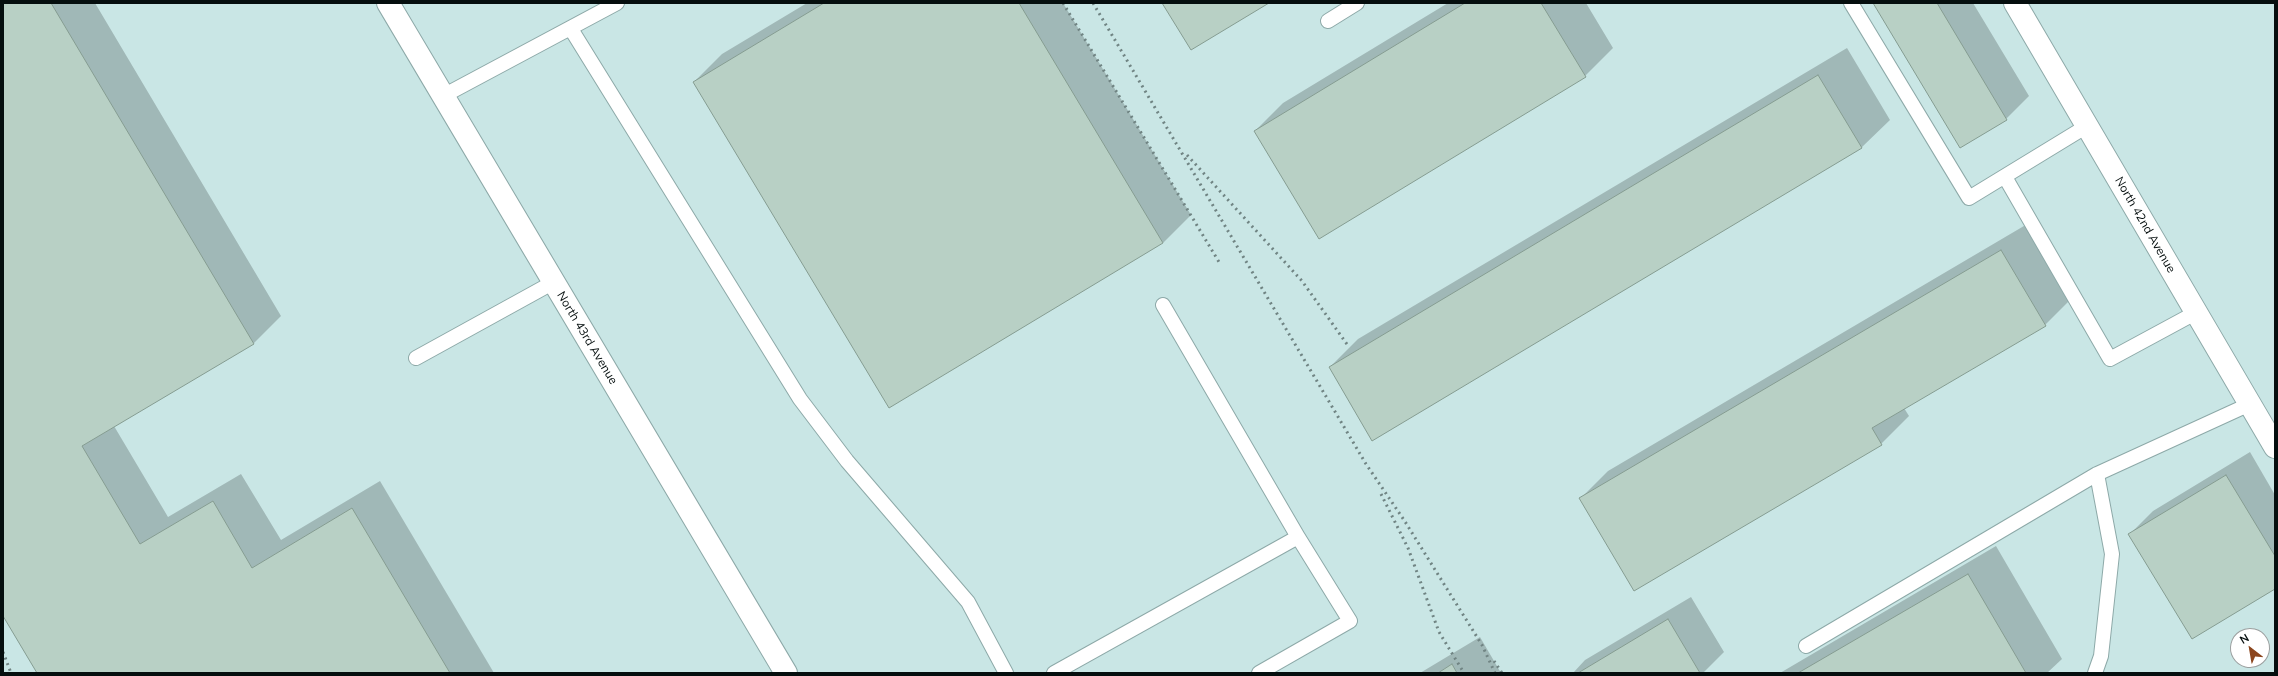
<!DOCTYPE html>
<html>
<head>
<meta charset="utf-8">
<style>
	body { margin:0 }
	#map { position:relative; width:2278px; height:676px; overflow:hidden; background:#c9e6e5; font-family:Mulish,sans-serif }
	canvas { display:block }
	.frame { position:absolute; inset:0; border:4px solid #050e0e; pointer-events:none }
	.north { position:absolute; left:2230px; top:628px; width:40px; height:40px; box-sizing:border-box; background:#fff; border:1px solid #9b9f9f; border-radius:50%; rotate:329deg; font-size:11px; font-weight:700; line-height:16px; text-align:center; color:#050e0e }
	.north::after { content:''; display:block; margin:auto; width:14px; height:18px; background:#8c461e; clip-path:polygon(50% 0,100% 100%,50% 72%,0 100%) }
</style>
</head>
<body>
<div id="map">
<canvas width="2278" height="676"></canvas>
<div class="frame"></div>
<div class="north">N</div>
</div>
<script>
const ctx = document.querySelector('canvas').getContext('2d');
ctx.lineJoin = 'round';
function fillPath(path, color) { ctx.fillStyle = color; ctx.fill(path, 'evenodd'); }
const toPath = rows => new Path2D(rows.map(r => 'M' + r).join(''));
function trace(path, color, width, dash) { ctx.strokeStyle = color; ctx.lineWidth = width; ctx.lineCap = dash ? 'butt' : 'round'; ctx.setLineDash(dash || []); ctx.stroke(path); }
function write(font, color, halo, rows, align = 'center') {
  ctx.font = font + ' Mulish,sans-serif'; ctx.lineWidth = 3.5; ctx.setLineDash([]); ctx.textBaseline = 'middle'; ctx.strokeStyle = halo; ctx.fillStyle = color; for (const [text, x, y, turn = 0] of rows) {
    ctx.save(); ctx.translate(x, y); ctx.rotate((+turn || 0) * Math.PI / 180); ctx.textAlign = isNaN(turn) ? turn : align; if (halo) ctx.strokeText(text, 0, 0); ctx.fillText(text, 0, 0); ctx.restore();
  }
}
fillPath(toPath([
	[3,3,95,3,281,316,253,344,114,426,168,517,241,474,281,540,380,481,494,673,38,673,3,614],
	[807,3,1063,3,1191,215,1163,243,694,82,722,54],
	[1448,3,1586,3,1613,48,1585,76,1255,131,1283,103],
	[1874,3,1973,3,2029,96,2006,119],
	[1847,48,1890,120,1862,147,1373,439,1330,367,1358,339],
	[2029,223,2073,297,2045,325,1904,408,1909,416,1881,444,1580,499,1608,471],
	[2250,452,2275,495,2275,587,2130,534,2153,511],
	[1996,546,2062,659,2047,673,1780,673],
	[1691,597,1724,652,1703,673,1573,673,1585,660],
	[1480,637,1501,673,1420,673]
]), '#0003');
const building = toPath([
	[3,3,51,3,254,344,82,446,140,544,213,501,252,568,352,508,450,673,37,673,3,616,3,3],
	[824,3,1019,3,1163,243,889,408,693,82,824,3],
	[1162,3,1269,3,1191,50,1162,3],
	[1465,3,1541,3,1586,77,1319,239,1254,131,1465,3],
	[1873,3,1937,3,2007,120,1960,148,1873,3],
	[1818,75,1862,148,1372,441,1329,367,1818,75],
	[2001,250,2046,326,1872,428,1882,445,1634,591,1579,498,2001,250],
	[2226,475,2275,556,2275,589,2192,639,2128,534,2226,475],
	[1968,574,2026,673,1798,673,1968,574],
	[1668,619,1700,673,1578,673,1668,619],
	[1452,664,1457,673,1438,673,1452,664]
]);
fillPath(building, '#b8d0c5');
trace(building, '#859c91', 1);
const lane = toPath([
	[1851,3,1969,198,2087,126],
	[1328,21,1357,3],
	[571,29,800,399,847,461,968,602,1006,673],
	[443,96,617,3],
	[2005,177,2110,359,2197,312],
	[1163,305,1298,537],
	[416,358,554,282],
	[1806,646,2097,474,2250,404],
	[1054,673,1298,537,1350,621,1259,673],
	[2095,673,2101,656,2112,554,2097,474]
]);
const street = toPath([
	[2015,3,2275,447]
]);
const secondary = toPath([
	[388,3,786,673]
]);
trace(lane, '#8da9a8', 16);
trace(street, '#8da9a8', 24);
trace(secondary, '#8da9a8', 24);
trace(lane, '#fff', 14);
trace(street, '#fff', 22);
trace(secondary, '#fff', 22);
trace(toPath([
	[1063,3,1219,262],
	[1093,3,1366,464,1404,520,1482,645,1495,673],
	[1187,155,1302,281,1349,347],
	[1381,494,1408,548,1439,632,1464,673],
	[3,652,11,673],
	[1494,661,1502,673]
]), '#708483', 3, [2, 4]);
write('12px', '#050e0e', '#fff', [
	["North 42nd Avenue",2145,225,60],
	["North 43rd Avenue",587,338,59]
]);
</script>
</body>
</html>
